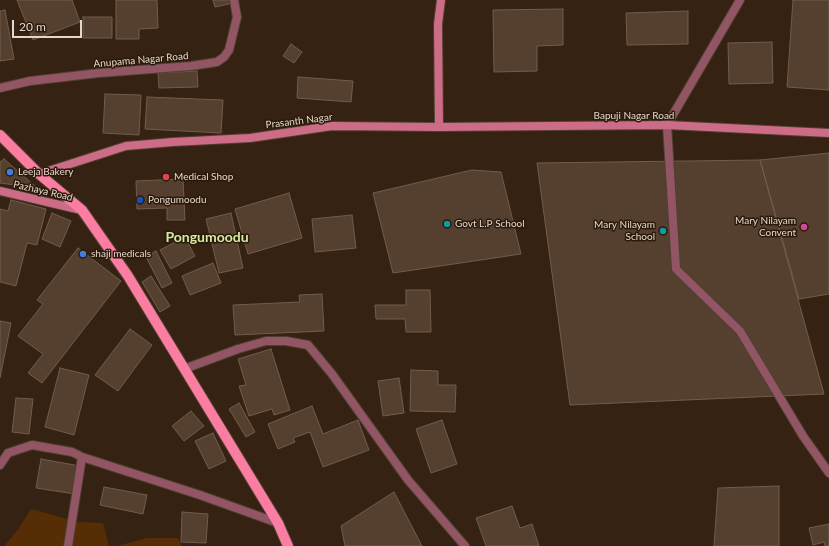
<!DOCTYPE html>
<html>
<head>
<meta charset="utf-8">
<style>
	body { margin:0 }
	#map { position:relative; width:829px; height:546px; overflow:hidden; background:#352213; font-family:Lato,sans-serif }
	canvas { display:block }
	.scale { position:absolute; left:12px; top:20px; width:70px; height:18px; box-sizing:border-box; border:2px solid #e4d7ce; border-top:0; padding-left:5px; font-size:12px; line-height:14px; white-space:nowrap; color:#e4d7ce; -webkit-text-stroke:3px #2b1909; paint-order:stroke }
</style>
</head>
<body>
<div id="map">
<canvas width="829" height="546"></canvas>
<div class="scale">20 m</div>
</div>
<script>
const ctx = document.querySelector('canvas').getContext('2d');
ctx.lineJoin = 'round';
function fillPath(path, color) { ctx.fillStyle = color; ctx.fill(path, 'evenodd'); }
const toPath = rows => new Path2D(rows.map(r => 'M' + r).join(''));
function trace(path, color, width, dash) { ctx.strokeStyle = color; ctx.lineWidth = width; ctx.lineCap = dash ? 'butt' : 'round'; ctx.setLineDash(dash || []); ctx.stroke(path); }
function write(font, color, halo, rows, align = 'center') {
  ctx.font = font + ' Lato,sans-serif'; ctx.lineWidth = 3; ctx.setLineDash([]); ctx.textBaseline = 'middle'; ctx.strokeStyle = halo; ctx.fillStyle = color; for (const [text, x, y, turn = 0] of rows) {
    ctx.save(); ctx.translate(x, y); ctx.rotate((+turn || 0) * Math.PI / 180); ctx.textAlign = isNaN(turn) ? turn : align; if (halo) ctx.strokeText(text, 0, 0); ctx.fillText(text, 0, 0); ctx.restore();
  }
}
fillPath(toPath([
	[31,509,78,522,103,523,109,546,4,546,17,531],
	[147,538,178,538,182,546,117,546]
]), '#562d04');
const building = toPath([
	[17,0,72,0,80,22,33,40,17,0],
	[116,0,157,0,158,28,139,29,139,39,116,39,116,0],
	[213,0,232,0,233,3,215,7,213,0],
	[793,0,829,0,829,90,787,87,793,0],
	[563,9,563,45,537,46,537,71,494,72,493,10,563,9],
	[5,10,14,59,0,61,0,11,5,10],
	[688,11,688,44,627,45,626,13,688,11],
	[83,17,112,17,112,38,83,38,83,17],
	[772,42,773,83,729,84,728,43,772,42],
	[291,44,302,52,294,63,283,56,291,44],
	[197,71,198,87,159,88,158,73,197,71],
	[298,77,353,81,351,102,297,98,298,77],
	[105,94,141,95,139,135,103,133,105,94],
	[147,97,223,100,221,133,145,129,147,97],
	[829,153,829,294,799,299,760,160,829,153],
	[4,159,37,188,0,183,0,162,4,159],
	[760,160,824,394,570,405,537,163,760,160],
	[472,170,501,172,521,254,393,273,373,193,472,170],
	[183,179,185,220,167,220,167,208,137,209,136,181,183,179],
	[289,193,302,238,248,254,235,209,289,193],
	[11,200,46,209,37,245,27,243,16,286,0,282,0,209,8,211,11,200],
	[52,213,71,221,60,247,42,239,52,213],
	[231,213,243,268,219,273,206,219,231,213],
	[352,215,356,248,315,252,312,219,352,215],
	[185,237,195,256,171,269,160,250,185,237],
	[78,248,121,281,42,383,28,373,43,354,18,336,43,304,37,300,78,248],
	[156,251,172,283,162,288,146,257,156,251],
	[213,263,221,283,190,295,182,276,213,263],
	[151,276,170,306,160,312,142,282,151,276],
	[406,290,430,290,431,332,406,332,405,319,376,319,375,305,406,305,406,290],
	[322,294,324,331,235,335,233,305,300,302,299,295,322,294],
	[0,321,11,323,0,378,0,321],
	[130,329,152,345,118,391,95,375,130,329],
	[271,349,290,410,274,415,272,409,249,416,239,386,246,385,238,359,271,349],
	[60,368,89,375,74,435,45,427,60,368],
	[411,370,438,371,438,385,456,385,455,412,410,411,411,370],
	[399,378,404,413,383,416,378,381,399,378],
	[16,398,33,399,29,434,12,432,16,398],
	[239,403,255,432,246,437,229,409,239,403],
	[312,406,323,434,358,420,369,450,323,467,310,432,293,438,295,442,278,449,268,424,312,406],
	[191,411,204,426,184,441,172,426,191,411],
	[442,420,457,464,431,473,416,429,442,420],
	[213,433,226,461,209,469,195,441,213,433],
	[41,459,80,466,75,494,36,488,41,459],
	[779,486,779,546,714,546,718,488,779,486],
	[104,487,147,495,143,514,100,505,104,487],
	[394,492,422,546,345,546,341,526,394,492],
	[512,506,520,528,532,524,539,546,486,546,476,518,512,506],
	[182,512,208,514,206,543,181,542,182,512],
	[829,524,829,546,825,546,824,542,813,545,809,528,829,524]
]);
fillPath(building, '#554030');
trace(building, '#725c4b', 1);
const street = toPath([
	[740,0,667,125,676,269,740,331,803,436,829,473],
	[0,88,30,81,99,73,191,66,217,62,224,57,229,50,237,17,234,0],
	[184,369,238,349,266,341,286,341,308,345,332,374,408,480,465,546],
	[0,465,8,453,32,445,72,452,82,457,200,495,278,523],
	[68,546,82,457]
]);
const secondary = toPath([
	[439,127,667,125,829,133],
	[39,174,126,146,173,142,250,138,332,126,439,127,438,24,441,0],
	[0,191,81,210]
]);
const primary = toPath([
	[0,135,39,174,82,210,128,276,278,523,288,546]
]);
trace(street, '#513f31', 10);
trace(secondary, '#513f31', 10);
trace(primary, '#513f31', 12);
trace(street, '#915564', 8);
trace(secondary, '#cd6c87', 8);
trace(primary, '#fb7ea2', 10);
for (const [x, y, r, color] of [
	[10,172,4,"#3f7fe0"],
	[166,177,4,"#e0444e"],
	[140,200,4,"#1a4fb4"],
	[447,224,4,"#0f9aa8"],
	[804,227,4,"#d1479c"],
	[663,231,4,"#0f9aa8"],
	[83,254,4,"#3f7fe0"]
]) { const dot = new Path2D(); dot.arc(x, y, r, 0, 2 * Math.PI); ctx.fillStyle = color; ctx.fill(dot); trace(dot, '#2b1909', 1.5); }
write('10px', '#e4d7ce', '#2b1909', [
	["Anupama Nagar Road",141,60,-5],
	["Bapuji Nagar Road",634,116],
	["Prasanth Nagar",299,121,-7],
	["Pazhaya Road",43,191,13]
]);
write('10px', '#e4d7ce', '#2b1909', [
	["Leeja Bakery",18,172],
	["Medical Shop",174,177],
	["Pongumoodu",148,200],
	["Mary Nilayam",796,221,"right"],
	["Convent",796,233,"right"],
	["Govt L.P School",455,224],
	["Mary Nilayam",655,225,"right"],
	["School",655,237,"right"],
	["shaji medicals",91,254]
], 'left');
write('bold 14px', '#d4eda3', '#2b1909', [
	["Pongumoodu",207,237]
]);
</script>
</body>
</html>
